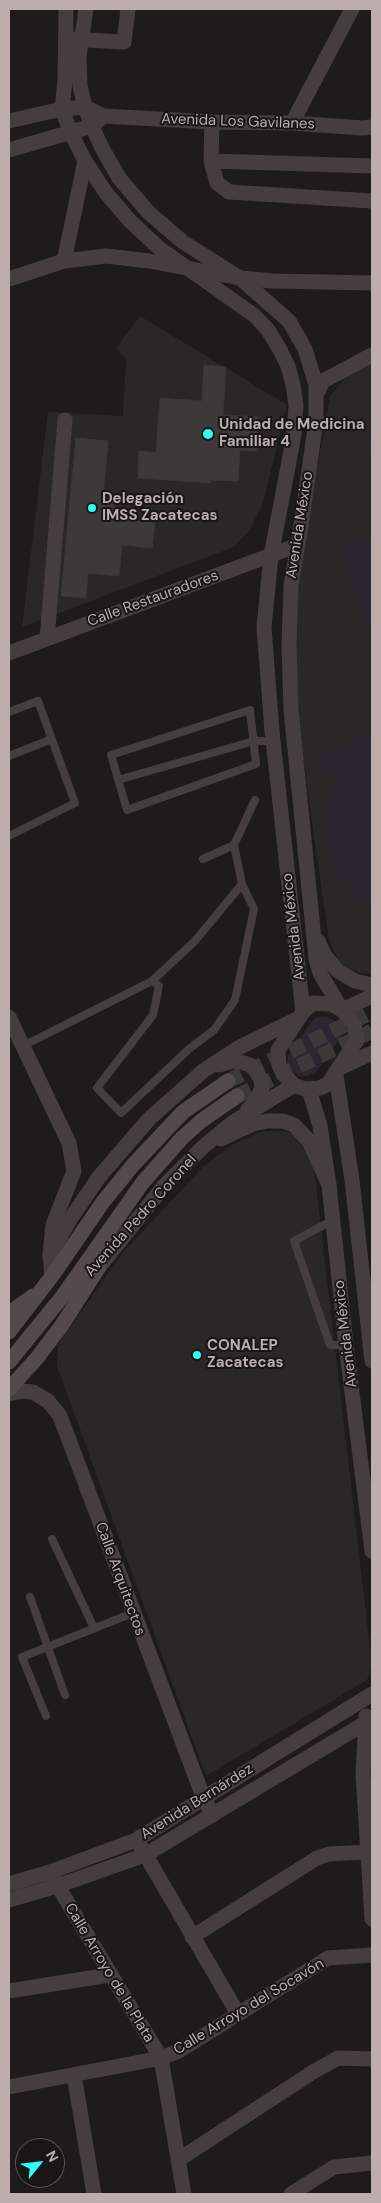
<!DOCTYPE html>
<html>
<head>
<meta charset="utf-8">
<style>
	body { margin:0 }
	#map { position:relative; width:381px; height:2203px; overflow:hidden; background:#1d1c1b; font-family:"DM Sans",sans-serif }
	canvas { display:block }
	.frame { position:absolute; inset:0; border:10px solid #bdadad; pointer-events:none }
	.north { position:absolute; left:15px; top:2138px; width:50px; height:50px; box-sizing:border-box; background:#181616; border:1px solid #5a5252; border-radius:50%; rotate:61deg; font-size:14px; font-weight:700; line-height:20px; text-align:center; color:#bdadad }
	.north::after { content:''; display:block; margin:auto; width:18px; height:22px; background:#35fbf6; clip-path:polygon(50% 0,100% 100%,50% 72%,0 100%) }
</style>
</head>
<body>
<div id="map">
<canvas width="381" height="2203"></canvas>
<div class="frame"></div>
<div class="north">N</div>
</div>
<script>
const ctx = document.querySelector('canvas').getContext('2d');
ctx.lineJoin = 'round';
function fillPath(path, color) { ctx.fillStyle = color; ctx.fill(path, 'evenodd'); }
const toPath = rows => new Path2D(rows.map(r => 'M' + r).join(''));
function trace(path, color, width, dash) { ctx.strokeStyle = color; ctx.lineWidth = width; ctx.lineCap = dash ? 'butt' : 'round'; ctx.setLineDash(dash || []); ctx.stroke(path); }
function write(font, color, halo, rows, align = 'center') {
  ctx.font = font + ' "DM Sans",sans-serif'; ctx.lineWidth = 4; ctx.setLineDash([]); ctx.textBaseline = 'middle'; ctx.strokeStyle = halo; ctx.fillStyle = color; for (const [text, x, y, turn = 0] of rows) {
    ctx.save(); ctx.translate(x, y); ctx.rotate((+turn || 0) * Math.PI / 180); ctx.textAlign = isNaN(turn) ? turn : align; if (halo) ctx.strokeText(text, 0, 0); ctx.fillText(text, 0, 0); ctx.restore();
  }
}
fillPath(toPath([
	[140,316,287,405,263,503,249,531,234,547,22,627,48,412,123,416,126,358,116,348],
	[372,364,372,973,363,974,346,967,338,959,329,940,295,701,297,580,330,396,347,376],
	[263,1131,286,1131,301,1140,314,1168,372,1665,367,1680,206,1776,57,1366,58,1344,123,1252,203,1167,233,1144]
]), '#2a2827');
fillPath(toPath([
	[372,433,372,464,364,441],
	[372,536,372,622,365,624,342,545],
	[372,733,372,908,356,896,337,871,328,847,326,823,328,802,335,783,344,767,324,777,315,761],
	[326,1016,338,1023,341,1037,317,1071,308,1076,299,1076,288,1066,288,1056,312,1021,316,1018]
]), '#2b2631');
const building = toPath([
	[204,365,226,367,223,415,259,417,256,451,240,450,238,481,211,480,211,483,138,478,139,451,156,453,160,398,202,401,204,365],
	[76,438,108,441,103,495,115,496,113,519,155,523,152,548,122,545,119,576,88,573,86,598,61,596,76,438]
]);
fillPath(building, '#3c3938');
trace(building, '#393635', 1);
trace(toPath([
	[228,1081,372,1012],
	[237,1096,372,1031]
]), '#3d3938', 15, [15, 8]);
trace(toPath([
	[250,710,256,764,127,810,111,755,250,710],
	[9,712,38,701,75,803,9,836],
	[9,756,52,739],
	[118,780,254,741,273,741],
	[203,859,234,845],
	[152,981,159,986,153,1015,97,1088,121,1113,189,1049,214,1030,235,1000,254,909,242,884,234,845,255,800],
	[23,1046,152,981,195,941,242,884],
	[333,1220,294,1241,330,1345,346,1345],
	[52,1539,94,1628],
	[30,1597,65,1695],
	[46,1716,22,1657,133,1613]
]), '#453e3d', 8);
trace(toPath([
	[69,39,124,42,128,9],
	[9,121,62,109,85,107,103,116,212,122,292,123,363,128,372,127],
	[212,122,211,161,372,166],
	[292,123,352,9],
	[9,150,92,126,100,119],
	[211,161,217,183,229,192,372,201],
	[64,261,85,161],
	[9,279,64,261,106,256,149,261,240,278,273,281,372,283],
	[316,395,323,381,372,355],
	[47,639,65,420],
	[9,653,298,545],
	[9,1017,69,1143,74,1171,53,1225,50,1255],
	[336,1075,352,1180,372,1361],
	[309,1089,320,1126,329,1185,346,1345,372,1551],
	[9,1394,22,1391,33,1392,48,1401,60,1416,204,1799,213,1815],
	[366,1716,363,1774,372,1919],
	[141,1847,238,2014],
	[53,1878,161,2058,184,2194],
	[9,1884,50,1872,136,1840,372,1694],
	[9,1900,57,1886,145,1855,372,1719],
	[192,1937,317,1858,329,1854,367,1852],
	[9,1991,109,1975],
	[74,2075,94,2194],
	[9,2087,161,2058,179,2051,328,1958,372,1955],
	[178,2160,313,2072,338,2058,372,2059],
	[291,2194,334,2167,372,2163]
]), '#453e3d', 15);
trace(toPath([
	[66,9,65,80,62,109,70,131,85,161,106,193,130,221,159,248,255,316,268,330,279,348,288,366,293,385,296,405,294,435,271,556,264,627,272,731,303,1012],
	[86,9,79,56,80,86,85,107,92,126,102,148,119,178,149,213,183,242,240,278,289,321,305,349,316,385,316,421,301,526,291,585,289,645,291,710,316,959,320,973,342,1010,372,996],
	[318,941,325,956,338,971,355,981,372,985],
	[313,1003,331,1004,342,1010,354,1024,357,1040,328,1084,320,1088,305,1089,294,1085,283,1074,279,1065,278,1050,303,1012,313,1003],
	[219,1065,232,1061,241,1062,250,1065,256,1071,261,1080,262,1089,254,1103,248,1109],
	[340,1068,372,1053],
	[221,1139,253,1124,267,1121,283,1121,294,1125,309,1141,329,1185],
	[88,1275,99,1267,164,1186,204,1146,232,1123,294,1085],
	[52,1276,50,1255,69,1221,99,1177,149,1119,203,1071,238,1048,299,1018]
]), '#453e3d', 15);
trace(toPath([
	[9,1313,33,1296],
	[9,1332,52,1276,103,1202,133,1165,183,1112,228,1081],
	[9,1362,62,1297,143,1182,182,1138,201,1121,237,1096],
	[9,1389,37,1358,62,1325,99,1267]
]), '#534a49', 15);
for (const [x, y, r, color] of [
	[208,434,6,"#35fbf6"],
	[92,508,5,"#35fbf6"],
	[197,1355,5,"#35fbf6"]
]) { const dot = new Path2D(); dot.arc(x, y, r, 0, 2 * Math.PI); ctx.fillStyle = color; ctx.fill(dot); trace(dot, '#181616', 2); }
write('15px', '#bdadad', '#181616', [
	["Avenida Los Gavilanes",238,122,2],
	["Avenida México",300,525,-81],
	["Calle Restauradores",153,599,-20],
	["Avenida México",294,927,-97],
	["Avenida Pedro Coronel",141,1216,-48],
	["Avenida México",346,1334,-97],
	["Calle Arquitectos",120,1579,70],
	["Avenida Bernárdez",197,1802,-32],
	["Calle Arroyo de la Plata",109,1973,59],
	["Calle Arroyo del Socavón",249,2007,-31]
]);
write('bold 15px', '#bdadad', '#181616', [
	["Unidad de Medicina",219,425],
	["Familiar 4",219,442],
	["Delegación",102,499],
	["IMSS Zacatecas",102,516],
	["CONALEP",207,1346],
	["Zacatecas",207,1363]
], 'left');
</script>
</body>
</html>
